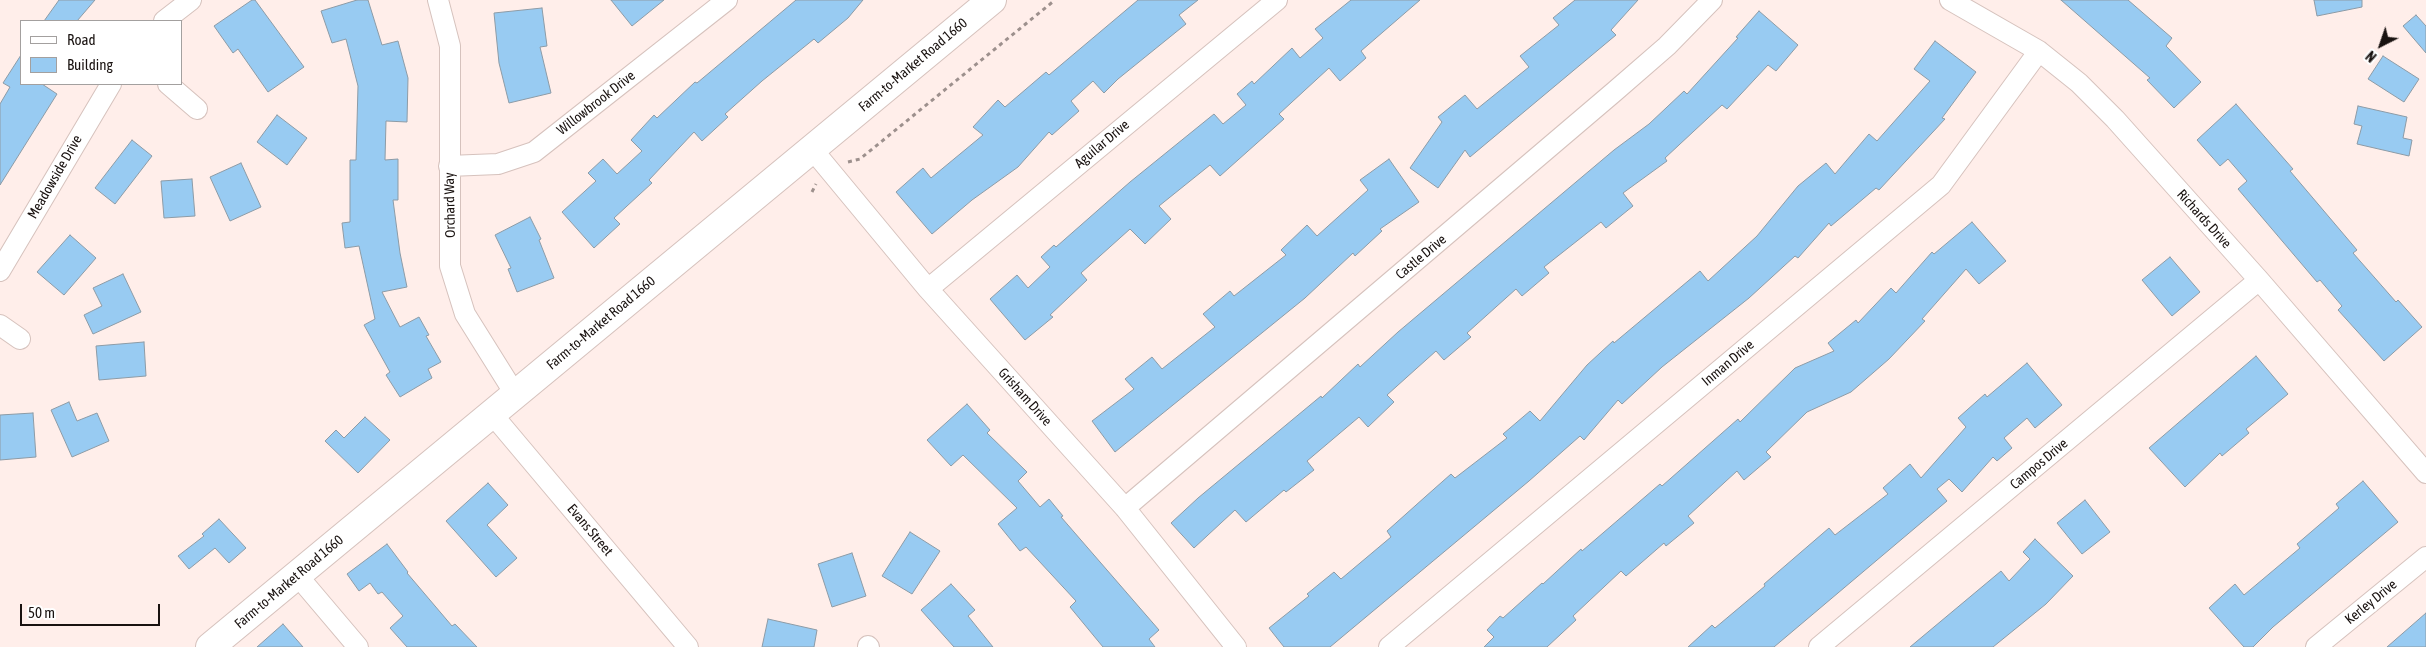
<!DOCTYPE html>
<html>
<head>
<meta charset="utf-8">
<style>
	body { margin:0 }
	#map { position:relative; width:2426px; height:647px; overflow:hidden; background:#ffeeea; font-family:"Asap Condensed",sans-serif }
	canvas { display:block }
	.legend { position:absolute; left:20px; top:20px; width:162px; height:65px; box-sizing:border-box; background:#fff; border:1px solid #a3a09f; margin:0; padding:6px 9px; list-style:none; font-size:15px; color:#191210 }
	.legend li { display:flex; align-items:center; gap:10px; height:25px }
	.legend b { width:25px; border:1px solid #a3a09f }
	.north { position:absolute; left:2356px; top:20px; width:50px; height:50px; -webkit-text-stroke:4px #fff; paint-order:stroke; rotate:221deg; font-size:14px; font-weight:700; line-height:20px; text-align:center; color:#191210 }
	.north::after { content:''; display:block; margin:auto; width:18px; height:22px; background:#191210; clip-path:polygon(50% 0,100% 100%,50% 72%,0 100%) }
	.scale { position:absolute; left:20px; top:604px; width:140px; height:22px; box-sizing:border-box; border:2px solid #191210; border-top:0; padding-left:6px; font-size:15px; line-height:18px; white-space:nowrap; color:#191210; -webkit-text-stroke:4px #fff; paint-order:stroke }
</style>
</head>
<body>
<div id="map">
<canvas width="2426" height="647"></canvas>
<ul class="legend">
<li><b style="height:6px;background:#fff"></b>Road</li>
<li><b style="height:14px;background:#98cbf2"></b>Building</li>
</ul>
<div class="north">N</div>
<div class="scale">50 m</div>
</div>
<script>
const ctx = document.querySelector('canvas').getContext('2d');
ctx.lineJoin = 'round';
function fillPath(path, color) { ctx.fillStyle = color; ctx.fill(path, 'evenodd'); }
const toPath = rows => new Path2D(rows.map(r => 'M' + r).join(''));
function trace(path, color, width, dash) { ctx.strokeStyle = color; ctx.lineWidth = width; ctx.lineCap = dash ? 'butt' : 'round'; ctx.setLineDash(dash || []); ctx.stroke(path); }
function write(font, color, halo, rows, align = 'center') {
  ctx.font = font + ' "Asap Condensed",sans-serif'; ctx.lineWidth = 5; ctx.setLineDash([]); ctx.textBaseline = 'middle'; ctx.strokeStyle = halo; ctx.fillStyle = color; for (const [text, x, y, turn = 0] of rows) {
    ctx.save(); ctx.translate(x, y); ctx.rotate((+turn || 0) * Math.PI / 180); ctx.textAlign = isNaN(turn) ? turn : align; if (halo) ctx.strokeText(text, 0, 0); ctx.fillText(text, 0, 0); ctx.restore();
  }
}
const building = toPath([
	[59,0,95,0,77,21,44,21,59,0],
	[252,0,255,0,304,67,268,92,238,49,233,53,214,26,252,0],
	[357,0,368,0,382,45,398,41,408,78,407,122,386,121,385,160,398,159,398,200,393,200,400,253,407,287,382,292,400,327,419,317,429,335,426,336,441,362,428,369,432,378,400,397,386,375,390,372,364,325,375,319,359,246,345,248,342,223,350,222,350,160,356,160,358,86,346,39,332,43,321,11,357,0],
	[611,0,664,0,632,26,611,0],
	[796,0,863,0,848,18,818,43,814,39,762,81,725,114,728,117,702,141,694,132,649,180,652,183,614,218,620,224,594,248,562,212,596,181,588,173,603,159,617,174,642,151,631,140,654,115,657,118,695,82,697,83,796,0],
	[1138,0,1198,0,1179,15,1186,24,1118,79,1104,93,1093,81,1071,101,1079,111,1052,135,1049,132,1018,167,972,200,932,234,896,192,923,168,931,178,983,135,973,127,998,100,1005,107,1046,72,1049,75,1138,0],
	[1351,0,1420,0,1361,51,1366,58,1340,81,1329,68,1279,114,1284,119,1220,176,1210,165,1159,206,1171,219,1145,244,1130,229,1081,273,1087,280,1050,315,1053,317,1025,340,990,299,1017,275,1028,288,1050,267,1041,257,1054,245,1056,247,1130,182,1214,114,1223,124,1246,105,1237,94,1252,81,1254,84,1292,48,1300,58,1323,38,1315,29,1351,0],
	[1575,0,1638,0,1611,30,1616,35,1470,157,1465,150,1438,188,1410,168,1442,122,1438,117,1465,95,1477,109,1529,67,1520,56,1559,25,1553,18,1575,0],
	[2061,0,2128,0,2172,38,2166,46,2201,82,2174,108,2147,80,2150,78,2061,0],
	[2314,0,2362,0,2362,7,2317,16,2314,0],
	[542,8,547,46,540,47,551,93,509,103,499,63,494,13,542,8],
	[1759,11,1798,45,1776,71,1768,65,1727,109,1722,105,1665,158,1667,161,1623,193,1633,206,1606,228,1601,222,1544,267,1549,273,1522,296,1516,289,1467,333,1471,337,1444,360,1436,351,1387,395,1394,402,1368,427,1359,417,1307,461,1314,470,1286,492,1284,490,1246,522,1235,510,1194,548,1171,523,1198,498,1321,396,1322,398,1358,364,1360,367,1398,332,1614,150,1649,124,1684,91,1687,94,1738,38,1736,37,1759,11],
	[2416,15,2426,26,2426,53,2403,26,2416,15],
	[1935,41,1976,72,1942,118,1945,119,1879,190,1876,188,1831,226,1829,223,1798,258,1795,256,1749,298,1662,367,1622,404,1618,400,1584,440,1580,436,1529,481,1330,647,1284,647,1269,628,1309,596,1307,594,1334,572,1341,579,1391,537,1387,531,1425,497,1451,474,1455,478,1507,438,1503,434,1530,411,1540,421,1587,365,1613,341,1614,343,1700,271,1708,281,1757,236,1798,186,1826,163,1835,174,1869,134,1877,141,1930,81,1914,69,1935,41],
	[21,55,21,84,42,84,57,94,0,185,0,104,10,87,3,83,21,55],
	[2383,56,2419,79,2404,102,2368,79,2383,56],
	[2236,104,2293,169,2290,171,2357,250,2353,253,2396,302,2398,300,2422,327,2384,361,2338,310,2342,306,2320,280,2317,282,2238,189,2247,181,2228,159,2220,166,2197,140,2236,104],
	[2358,106,2407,117,2403,138,2412,140,2409,156,2357,144,2362,126,2354,124,2358,106],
	[277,115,307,138,287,165,257,142,277,115],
	[132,140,152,156,115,204,95,188,132,140],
	[1389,159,1419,202,1380,229,1382,231,1355,256,1353,253,1305,298,1115,452,1092,421,1134,389,1125,379,1152,357,1162,369,1215,327,1203,314,1230,291,1234,296,1286,255,1281,250,1307,225,1317,236,1368,190,1360,180,1389,159],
	[241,163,261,207,230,221,210,177,241,163],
	[192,179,195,216,164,218,161,181,192,179],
	[530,217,541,239,539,240,554,278,517,292,508,269,511,268,495,235,530,217],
	[1972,222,2006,261,1979,284,1966,269,1922,319,1925,321,1889,359,1851,392,1807,412,1766,452,1771,457,1744,480,1737,471,1688,516,1694,523,1666,546,1664,543,1626,576,1621,571,1573,616,1576,620,1547,647,1484,647,1494,637,1487,630,1500,616,1503,618,1542,583,1543,584,1581,549,1582,551,1660,484,1662,486,1738,419,1740,422,1795,368,1834,351,1828,343,1856,320,1858,323,1891,288,1896,293,1932,252,1934,254,1972,222],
	[70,235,96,258,64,295,37,272,70,235],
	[2170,257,2200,292,2172,316,2142,280,2170,257],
	[123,274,141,312,93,334,84,315,102,306,93,288,123,274],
	[144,342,146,376,99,380,96,346,144,342],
	[2256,356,2288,394,2246,429,2249,433,2222,456,2220,453,2185,487,2149,448,2256,356],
	[2027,363,2062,405,2035,428,2027,418,2004,438,2012,448,1997,461,1993,457,1962,492,1949,479,1937,489,1947,501,1774,647,1688,647,1712,625,1715,628,1765,586,1764,584,1829,528,1835,535,1888,494,1883,488,1910,464,1921,478,1966,427,1958,418,1985,394,1987,397,2027,363],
	[69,402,77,421,97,413,109,441,72,457,51,410,69,402],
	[967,404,990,430,987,433,1027,472,1018,481,1040,507,1049,499,1063,516,1061,517,1159,630,1149,639,1155,647,1103,647,1070,607,1076,601,1026,547,1020,551,998,524,1017,508,963,455,951,466,927,440,967,404],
	[33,413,36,457,0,460,0,415,33,413],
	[365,417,390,440,358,473,325,441,336,430,344,438,365,417],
	[2363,481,2398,522,2273,627,2253,647,2244,647,2209,608,2235,584,2244,595,2300,548,2297,544,2339,508,2336,504,2363,481],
	[488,483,508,505,487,525,517,558,496,577,446,521,488,483],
	[2085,500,2110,532,2082,554,2057,523,2085,500],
	[219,519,246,548,229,563,215,548,189,569,178,556,204,536,202,534,219,519],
	[910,532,940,551,912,594,882,576,910,532],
	[2035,539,2073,576,2046,604,1993,647,1910,647,2001,571,2009,581,2030,559,2023,552,2035,539],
	[387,544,408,572,407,573,452,626,455,624,477,647,407,647,390,628,403,616,382,592,378,594,370,583,359,591,347,574,387,544],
	[852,553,866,596,832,607,818,564,852,553],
	[951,584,975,610,968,616,993,647,954,647,921,610,951,584],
	[2426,613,2426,647,2387,647,2426,613],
	[768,619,817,630,814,647,762,647,768,619],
	[283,624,303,647,257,647,283,624]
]);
fillPath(building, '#98cbf2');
trace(building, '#8d9ba6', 1);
const street = toPath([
	[438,0,450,46,450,266,465,314,515,394],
	[1950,0,2039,51,2079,83,2115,119,2259,280,2426,473],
	[164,21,191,0],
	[168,84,197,109],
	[812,149,928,289,1125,508,1236,647],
	[449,166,498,164,534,152,727,0],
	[0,271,111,84],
	[928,289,1277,0],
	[0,325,20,339],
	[492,414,688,647],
	[1125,508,1614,92,1667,46,1712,0],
	[297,575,358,647],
	[868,646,869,647],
	[1389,647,1941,185,2039,51],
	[1819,647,2259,280],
	[2316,647,2426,557]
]);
const secondary = toPath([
	[210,647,992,0]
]);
trace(street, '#d6c2bd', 22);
trace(secondary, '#d6c2bd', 30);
trace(toPath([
	[848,162,860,159,1055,0],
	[812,192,816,184]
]), '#9d908d', 3, [4, 4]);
trace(street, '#fff', 20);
trace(secondary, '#fff', 28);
write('14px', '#191210', '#fff', [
	["Farm-to-Market Road 1660",913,65,-40],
	["Willowbrook Drive",596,103,-38],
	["Aguilar Drive",1102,144,-40],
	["Meadowside Drive",55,177,-60],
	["Orchard Way",450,205,-91],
	["Richards Drive",2204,219,48],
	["Castle Drive",1421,257,-40],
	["Farm-to-Market Road 1660",601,323,-40],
	["Inman Drive",1728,363,-40],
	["Grisham Drive",1025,397,48],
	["Campos Drive",2039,464,-40],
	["Evans Street",590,530,50],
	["Farm-to-Market Road 1660",289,582,-40],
	["Kerley Drive",2371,602,-39]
]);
</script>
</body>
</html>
